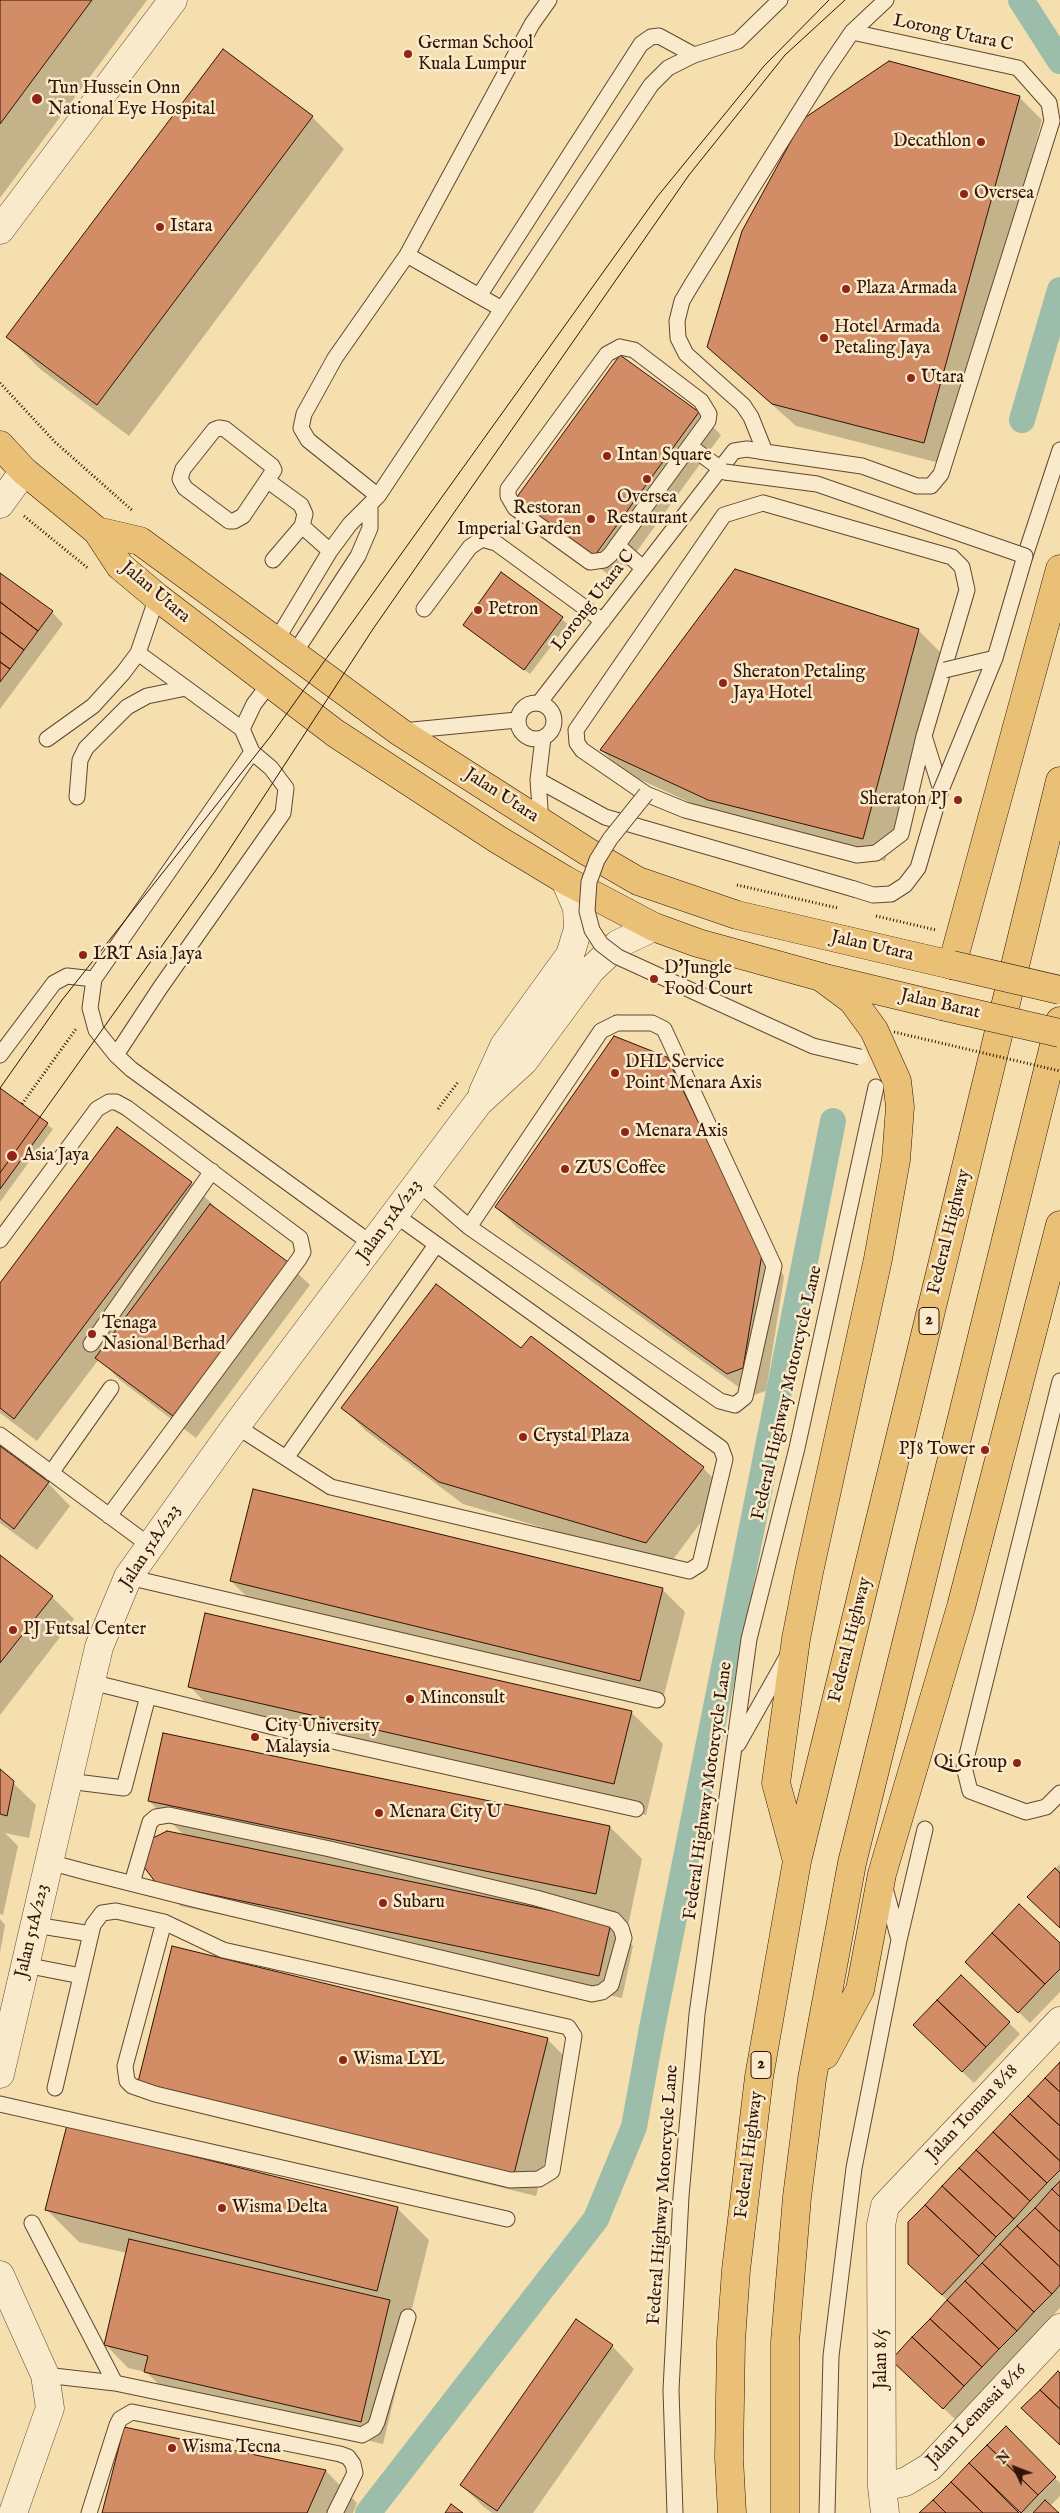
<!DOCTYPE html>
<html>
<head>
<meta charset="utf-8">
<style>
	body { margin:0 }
	#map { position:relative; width:1060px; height:2513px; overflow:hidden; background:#f5dfae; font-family:"IM FELL English",serif }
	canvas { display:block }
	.north { position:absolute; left:990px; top:2443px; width:50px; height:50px; -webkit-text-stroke:4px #f8eaca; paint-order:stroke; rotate:313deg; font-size:14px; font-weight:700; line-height:20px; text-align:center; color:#321307 }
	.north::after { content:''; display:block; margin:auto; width:18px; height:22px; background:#321307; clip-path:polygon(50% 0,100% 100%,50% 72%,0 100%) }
</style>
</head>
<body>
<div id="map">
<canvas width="1060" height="2513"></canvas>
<div class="north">N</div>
</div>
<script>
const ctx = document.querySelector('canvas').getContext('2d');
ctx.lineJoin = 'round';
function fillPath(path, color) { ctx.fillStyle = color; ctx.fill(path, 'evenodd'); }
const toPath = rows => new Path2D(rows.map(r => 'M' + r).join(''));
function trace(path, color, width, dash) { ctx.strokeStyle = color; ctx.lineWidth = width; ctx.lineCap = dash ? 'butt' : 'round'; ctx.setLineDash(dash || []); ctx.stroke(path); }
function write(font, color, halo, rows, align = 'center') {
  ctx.font = font + ' "IM FELL English",serif'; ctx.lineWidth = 5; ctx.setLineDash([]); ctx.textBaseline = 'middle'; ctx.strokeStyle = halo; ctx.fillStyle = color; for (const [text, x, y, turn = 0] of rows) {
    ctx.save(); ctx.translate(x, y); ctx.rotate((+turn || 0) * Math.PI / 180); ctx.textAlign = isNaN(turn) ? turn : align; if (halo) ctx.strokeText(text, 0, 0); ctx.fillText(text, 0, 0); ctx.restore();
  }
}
fillPath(toPath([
	[0,0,147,0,0,198],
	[223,50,312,117,344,149,129,436,40,369,8,337],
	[1019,97,1042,120,947,465,796,426,708,347],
	[698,412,721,435,616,580,539,524],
	[502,574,568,624,530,674,464,625],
	[0,576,52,612,63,624,0,709],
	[918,630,941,653,885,861,732,822,624,772,601,750],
	[666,1058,689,1081,784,1277,766,1391,751,1396,519,1229,496,1207],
	[0,1089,53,1129,0,1202],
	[118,1128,191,1183,214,1206,213,1208,287,1263,310,1285,196,1438,120,1380,99,1359,37,1441,0,1413,0,1285],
	[521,1350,703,1468,725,1490,669,1565,463,1504,366,1431,343,1408],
	[0,1447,48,1483,70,1506,37,1550,0,1523],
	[0,1557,52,1597,74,1619,0,1715],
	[231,1581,662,1589,685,1612,662,1703,254,1604],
	[189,1686,631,1712,663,1744,646,1815,221,1718],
	[0,1770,36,1805,29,1838,5,1833,18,1846,3,1915,0,1914],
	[149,1801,610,1827,642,1859,628,1926,608,1921,633,1946,622,1998,180,1906,157,1882,184,1835],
	[1060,1864,1060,1927,1029,1897],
	[0,1919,5,1925,0,1953],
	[1060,1945,1060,1992,1030,2023,978,1973],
	[1009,2023,1020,2034,974,2083,926,2037],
	[547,2039,570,2062,536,2196,162,2104,139,2081],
	[1060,2063,1060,2308,955,2419,904,2371,948,2301,921,2275],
	[397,2208,429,2240,409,2321,412,2324,383,2444,169,2394,146,2372,128,2368,106,2345,127,2253,79,2242,47,2210],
	[612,2346,634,2369,533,2513,492,2513,484,2507,461,2485],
	[125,2428,326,2471,357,2503,353,2513,104,2513],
	[1006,2428,1060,2483,1060,2496,1050,2506,1057,2513,921,2513]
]), '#0003');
trace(toPath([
	[1021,0,1060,61],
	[1022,420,1060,290],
	[368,2513,596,2219,634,2127,652,2028,833,1121]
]), '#9cbdaa', 26);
const building = toPath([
	[0,0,92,0,0,124,0,0],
	[223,49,313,116,97,405,6,337,223,49],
	[889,61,1020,96,924,443,772,404,707,347,742,231,803,119,889,61],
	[620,355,699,412,593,558,514,501,620,355],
	[735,569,919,629,863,839,708,800,600,750,735,569],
	[501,572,563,617,524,670,463,625,501,572],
	[0,573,53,611,38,631,0,602,0,573],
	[0,602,38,631,24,650,0,632,0,602],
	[0,632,24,650,10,669,0,662,0,632],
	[0,662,10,669,0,682,0,662],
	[614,1036,667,1057,762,1254,743,1368,727,1374,495,1207,614,1036],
	[0,1088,48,1123,0,1189,0,1088],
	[117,1127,192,1182,14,1419,0,1408,0,1283,117,1127],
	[210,1204,288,1262,173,1416,95,1358,210,1204],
	[436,1284,521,1348,531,1336,704,1467,646,1543,439,1482,341,1408,436,1284],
	[0,1446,49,1482,14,1529,0,1518,0,1446],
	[253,1489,663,1588,640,1681,230,1581,253,1489],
	[0,1555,53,1596,0,1663,0,1555],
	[205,1613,632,1711,614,1784,188,1687,205,1613],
	[163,1733,610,1826,596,1894,148,1801,163,1733],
	[0,1769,14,1781,7,1816,0,1814,0,1769],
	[167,1831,611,1923,599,1976,156,1883,144,1867,151,1839,167,1831],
	[1055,1868,1060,1873,1060,1928,1027,1897,1055,1868],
	[1019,1904,1060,1943,1060,1969,1045,1984,992,1933,1019,1904],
	[992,1933,1045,1984,1018,2013,965,1962,992,1933],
	[172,1946,548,2038,514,2174,138,2082,172,1946],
	[961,1975,1010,2022,986,2047,937,2000,961,1975],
	[937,2000,986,2047,962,2072,913,2025,937,2000],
	[1060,2062,1060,2092,1045,2078,1060,2062],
	[1045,2078,1060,2092,1060,2126,1028,2096,1045,2078],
	[1028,2096,1060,2126,1060,2161,1010,2114,1028,2096],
	[1010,2114,1060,2161,1060,2170,1047,2183,993,2132,1010,2114],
	[67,2125,398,2207,377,2291,45,2210,67,2125],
	[993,2132,1047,2183,1030,2201,976,2150,993,2132],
	[976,2150,1030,2201,1014,2219,959,2168,976,2150],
	[959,2168,1014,2219,996,2237,942,2186,959,2168],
	[1060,2181,1060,2197,1052,2189,1060,2181],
	[942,2186,996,2237,979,2256,925,2205,942,2186],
	[1052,2189,1060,2197,1060,2232,1035,2208,1052,2189],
	[925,2205,979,2256,942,2295,908,2264,908,2222,925,2205],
	[1035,2208,1060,2232,1060,2267,1017,2226,1035,2208],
	[1017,2226,1060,2267,1060,2285,1052,2294,1000,2244,1017,2226],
	[129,2239,390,2300,361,2422,144,2372,148,2356,104,2345,129,2239],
	[1000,2244,1052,2294,1034,2312,982,2263,1000,2244],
	[982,2263,1034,2312,1017,2331,965,2281,982,2263],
	[965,2281,1017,2331,999,2349,947,2300,965,2281],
	[947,2300,999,2349,982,2367,930,2319,947,2300],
	[576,2319,613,2345,497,2511,460,2485,576,2319],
	[930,2319,982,2367,964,2386,912,2337,930,2319],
	[912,2337,964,2386,943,2409,891,2360,912,2337],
	[1058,2371,1060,2373,1060,2409,1040,2390,1058,2371],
	[1040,2390,1060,2409,1060,2445,1021,2408,1040,2390],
	[1006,2426,1056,2477,1038,2495,987,2445,1006,2426],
	[124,2427,326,2470,307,2513,102,2513,124,2427],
	[987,2445,1038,2495,1021,2513,969,2463,987,2445],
	[969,2463,1019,2513,983,2513,951,2482,969,2463],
	[951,2482,983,2513,946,2513,933,2500,951,2482],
	[933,2500,946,2513,919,2513,933,2500],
	[1045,2500,1059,2513,1033,2513,1045,2500],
	[451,2504,463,2513,445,2513,451,2504]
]);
fillPath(building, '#d28d66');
trace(building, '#321307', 1);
const service = toPath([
	[852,32,886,0],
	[407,255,502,309],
	[479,296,641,44,651,37,659,36,694,55],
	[620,347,634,350,701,401,709,414,708,421,610,555,604,560,590,562,515,508,508,496,508,489,607,354,620,347],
	[219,428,225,429,272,466,274,470,243,516,234,521,229,521,185,488,180,479,183,469,214,430,219,428],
	[691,447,725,472],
	[268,481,301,505,305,514,302,526,330,551],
	[378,496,651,85,668,68,694,55,738,41,780,0],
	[763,503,952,557,962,567,967,590,924,736,901,834,876,853,857,855,685,810,646,794,582,750,577,743,576,730,724,515,763,503],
	[617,545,643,568],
	[1025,556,1060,450],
	[273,560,302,526],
	[424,609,470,547,482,539,496,543,603,621],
	[276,641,330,551,350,524,378,496,308,440,301,428,304,414,335,358,407,255,532,24,549,0],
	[138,653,186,688],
	[294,654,358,556,370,528,370,506],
	[270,683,254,704,242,729,252,752,94,979,90,1008,96,1030,116,1055,131,1069,372,1244],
	'518 721a18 18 0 1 1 36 0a18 18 0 1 1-36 0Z',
	[539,703,734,451,747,449,765,452,862,466,917,486,931,486,941,474,1052,121,1049,103,1018,68,852,32,824,73,692,284,682,301,677,321,678,338,686,354,743,405,751,417,765,452],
	[402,731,517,720],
	[924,736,941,790],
	[47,739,93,706,123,673,138,653,157,597],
	[538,780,605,817,854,889],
	[77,797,80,760,86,748,127,707,147,696,186,688,242,729],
	[541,822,538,780,543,738],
	[617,1023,652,1023,664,1029,774,1266,745,1397,735,1405,720,1401,469,1227,601,1031,617,1023],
	[0,1055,54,983,67,976,94,979],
	[116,1055,160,988,283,813,286,788,271,768,252,752],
	[418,1183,469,1227],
	[0,1240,97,1109,109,1102,116,1102,127,1108,300,1238,303,1252,299,1259,109,1516],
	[91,1344,212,1171],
	[1060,1381,964,1767,970,1791,1026,1812,1046,1807,1060,1793],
	[236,1426,331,1487,689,1571,700,1564,725,1459,721,1448,394,1214],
	[0,1435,149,1545],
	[286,1458,436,1245],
	[51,1473,111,1388],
	[128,1577,657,1700],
	[91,1682,310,1736,636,1809],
	[738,1744,787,1657],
	[68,1781,124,1788,148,1696],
	[49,1862,86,1872,197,1900,592,1994,602,1992,611,1985,624,1938,621,1928,614,1920,536,1898,330,1849,169,1815,156,1817,150,1822,132,1883],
	[885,1888,898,1936],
	[35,1925,91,1934],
	[25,1965,81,1976],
	[55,2088,93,1925,102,1913,116,1911,164,1922,223,1950,568,2027,574,2036,552,2171,539,2179,510,2180,155,2094,132,2086,127,2081,125,2066,164,1922],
	[0,2104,507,2219],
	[32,2223,115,2383],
	[45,2375,115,2383,362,2435,374,2428,377,2422,408,2317],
	[89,2513,117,2425,120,2419,132,2412,340,2454,348,2457,353,2464,355,2473,335,2513],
	[675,2513,671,2390,681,2196,697,2014,749,1639,797,1448,876,1087],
	[827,2513,831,2356,854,2168,899,1940,925,1829]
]);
const minor = toPath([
	[0,230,173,0],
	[0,504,24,471],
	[483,1092,504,1046,570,955,578,929,577,908,565,880],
	[0,2074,99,1647,128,1577,236,1426,478,1103,524,1061,591,970,618,944,654,927],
	[0,2275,45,2375,50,2408,13,2513],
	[882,2487,905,2482,930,2467,1060,2328],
	[885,2513,882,2487,881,2225,885,2206,1060,2021]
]);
const primary = toPath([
	[0,445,24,471,97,531,120,566,157,597,335,733,497,839,565,880,654,927,698,943,821,977,942,1006],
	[97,531,140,541,400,732,588,852,638,881,737,915,952,965]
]);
const trunk = toPath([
	[952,965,1060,569],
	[796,1857,776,1783,796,1639,809,1572,878,1259,896,1160,900,1107,897,1081,874,1030,852,1000,821,977],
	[825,2055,860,1990,882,1874,961,1607,1060,1225],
	[732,2513,729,2458,731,2341,736,2270,759,2077,797,1861,1060,781],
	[785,2513,785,2342,797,2197,812,2079,852,1863,1060,1021]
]);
trace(service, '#634631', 17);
trace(minor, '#634631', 29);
trace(primary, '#321307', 29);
trace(trunk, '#321307', 29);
trace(toPath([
	[0,383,55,442,133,511],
	[24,516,89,569],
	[737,885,838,908],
	[876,916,936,930],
	[22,1104,76,1029],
	[438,1109,458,1082]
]), '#321307', 3, [1, 2.5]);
trace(service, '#f8eaca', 15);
trace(minor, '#f8eaca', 28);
trace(primary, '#eac077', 28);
trace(trunk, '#eac077', 28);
trace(toPath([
	[0,1088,62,1000,270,737,657,197,764,66,829,0],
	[0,1173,216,870,373,629,689,175,785,55,845,0]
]), '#321307', 1);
const serviceBridge = toPath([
	[725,472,817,484,1025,556,995,658,941,790,918,868,905,885,891,894,873,895,854,889],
	[945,670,995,658],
	[646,794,610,839,597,860,589,882,587,911,592,930,601,944,618,957,813,1046,860,1057]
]);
const primaryBridge = toPath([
	[952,965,1060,990],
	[942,1006,1060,1033]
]);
trace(serviceBridge, '#634631', 17, []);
trace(primaryBridge, '#321307', 29, []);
trace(toPath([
	[894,1032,1060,1071]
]), '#321307', 3, [1, 2.5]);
trace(serviceBridge, '#f8eaca', 15);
trace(primaryBridge, '#eac077', 28);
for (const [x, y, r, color] of [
	[408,54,5,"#8f2418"],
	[37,99,6,"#8f2418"],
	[981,142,5,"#8f2418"],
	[964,194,5,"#8f2418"],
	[160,227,5,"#8f2418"],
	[846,289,5,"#8f2418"],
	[824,338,5,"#8f2418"],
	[911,378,5,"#8f2418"],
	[607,456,5,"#8f2418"],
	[647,479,5,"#8f2418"],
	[591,519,5,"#8f2418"],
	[478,610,5,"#8f2418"],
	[723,683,5,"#8f2418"],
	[958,800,5,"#8f2418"],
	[83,955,5,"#8f2418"],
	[654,979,5,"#8f2418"],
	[615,1073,5,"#8f2418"],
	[625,1132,5,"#8f2418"],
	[12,1156,6,"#8f2418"],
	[565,1169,5,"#8f2418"],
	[92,1334,5,"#8f2418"],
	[523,1437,5,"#8f2418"],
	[985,1450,5,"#8f2418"],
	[13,1630,5,"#8f2418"],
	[410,1699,5,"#8f2418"],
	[255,1737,5,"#8f2418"],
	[1017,1763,5,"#8f2418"],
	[379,1813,5,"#8f2418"],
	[383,1903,5,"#8f2418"],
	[343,2060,5,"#8f2418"],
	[222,2208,5,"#8f2418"],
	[172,2448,5,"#8f2418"]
]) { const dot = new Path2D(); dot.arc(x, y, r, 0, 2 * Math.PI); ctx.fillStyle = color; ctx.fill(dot); trace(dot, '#f8eaca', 2); }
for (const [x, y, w] of [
	[929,1321,20],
	[761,2065,20]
]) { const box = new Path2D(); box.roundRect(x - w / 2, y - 13.5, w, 27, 4); ctx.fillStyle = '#f8eaca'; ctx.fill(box); trace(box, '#321307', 1); }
write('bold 16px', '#321307', null, [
	["2",929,1321],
	["2",761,2065]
]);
write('18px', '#321307', '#f8eaca', [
	["Lorong Utara C",953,34,12],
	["Jalan Utara",155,593,40],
	["Lorong Utara C",594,601,-52],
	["Jalan Utara",501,796,33],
	["Jalan Utara",872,947,13],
	["Jalan Barat",940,1005,13],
	["Jalan 51A/223",390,1221,-54],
	["Federal Highway",950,1232,-76],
	["Federal Highway Motorcycle Lane",788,1393,-77],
	["Jalan 51A/223",151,1547,-57],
	["Federal Highway",851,1640,-76],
	["Federal Highway Motorcycle Lane",709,1791,-82],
	["Jalan 51A/223",33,1931,-77],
	["Jalan Toman 8/18",973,2113,-47],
	["Federal Highway",750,2155,-83],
	["Federal Highway Motorcycle Lane",664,2195,-86],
	["Jalan 8/5",882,2359,-90],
	["Jalan Lemasai 8/16",977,2416,-46]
]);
write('18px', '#321307', '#f8eaca', [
	["German School",418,44],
	["Kuala Lumpur",418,65],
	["Tun Hussein Onn",48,89],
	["National Eye Hospital",48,110],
	["Decathlon",971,142,"right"],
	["Oversea",974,194],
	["Istara",170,227],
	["Plaza Armada",856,289],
	["Hotel Armada",834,328],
	["Petaling Jaya",834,349],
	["Utara",921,378],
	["Intan Square",617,456],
	["Oversea",647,498,"center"],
	["Restaurant",647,519,"center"],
	["Restoran",581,509,"right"],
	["Imperial Garden",581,530,"right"],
	["Petron",488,610],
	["Sheraton Petaling",733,673],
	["Jaya Hotel",733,694],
	["Sheraton PJ",948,800,"right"],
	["LRT Asia Jaya",93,955],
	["D'Jungle",664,969],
	["Food Court",664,990],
	["DHL Service",625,1063],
	["Point Menara Axis",625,1084],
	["Menara Axis",635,1132],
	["Asia Jaya",23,1156],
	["ZUS Coffee",575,1169],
	["Tenaga",102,1324],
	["Nasional Berhad",102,1345],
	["Crystal Plaza",533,1437],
	["PJ8 Tower",975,1450,"right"],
	["PJ Futsal Center",23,1630],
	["Minconsult",420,1699],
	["City University",265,1727],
	["Malaysia",265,1748],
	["Qi Group",1007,1763,"right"],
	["Menara City U",389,1813],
	["Subaru",393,1903],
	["Wisma LYL",353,2060],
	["Wisma Delta",232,2208],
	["Wisma Tecna",182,2448]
], 'left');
</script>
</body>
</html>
